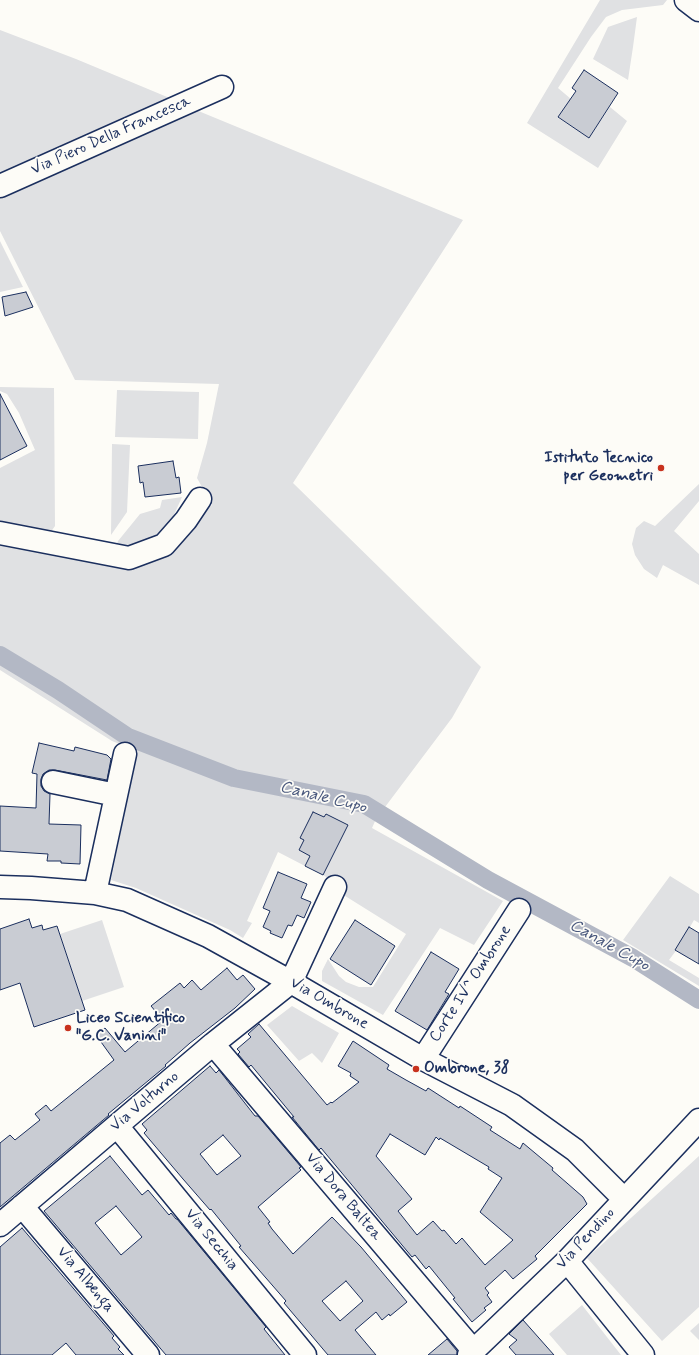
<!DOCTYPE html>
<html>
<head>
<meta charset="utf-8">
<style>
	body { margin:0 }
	canvas { display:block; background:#fdfcf7 }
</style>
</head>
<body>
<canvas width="699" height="1355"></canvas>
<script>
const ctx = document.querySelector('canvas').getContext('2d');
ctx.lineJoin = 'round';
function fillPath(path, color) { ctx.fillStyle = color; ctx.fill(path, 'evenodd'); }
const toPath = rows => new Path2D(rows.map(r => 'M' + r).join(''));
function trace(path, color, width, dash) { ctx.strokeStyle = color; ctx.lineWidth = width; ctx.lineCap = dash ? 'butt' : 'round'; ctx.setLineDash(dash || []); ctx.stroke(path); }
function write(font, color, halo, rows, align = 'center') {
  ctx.font = font + ' Mynerve,sans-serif'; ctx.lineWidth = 3.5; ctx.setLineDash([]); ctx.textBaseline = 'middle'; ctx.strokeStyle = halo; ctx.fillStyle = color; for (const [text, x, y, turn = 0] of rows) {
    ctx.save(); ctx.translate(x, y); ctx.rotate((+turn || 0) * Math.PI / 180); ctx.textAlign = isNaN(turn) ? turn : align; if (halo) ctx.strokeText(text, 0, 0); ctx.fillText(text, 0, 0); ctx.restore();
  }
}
fillPath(toPath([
	[600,0,667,0,663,5,622,10,606,17,591,37,558,88,571,99,558,118,589,138,610,107,627,121,598,168,527,123],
	[637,17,633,47,628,80,593,59,608,27],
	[0,30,76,59,172,99,0,179],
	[196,110,463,220,293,483,481,667,452,718,376,819,372,828,503,901,474,945,440,928,383,1015,322,981,322,971,328,959,339,976,346,982,359,987,373,987,406,934,342,894,334,881,278,852,247,921,252,923,243,938,230,930,136,888,111,880,137,751,112,741,0,670,0,540,133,564,189,525,212,505,197,478,207,443,219,384,75,380,0,231,0,191],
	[0,241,23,287,0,292],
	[0,387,54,388,55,526,48,536,0,526,0,468,35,450,19,413,7,394,0,391],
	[117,390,199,392,198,439,115,437],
	[112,444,130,445,127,512,111,535],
	[699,484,699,501,674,531,699,554,699,585,663,565,657,578,644,569,635,555,632,544,636,528,644,521,655,526],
	[182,497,168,528,157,541,114,551,118,541,140,514,160,508,162,500],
	[670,876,699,894,699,923,694,920,678,948,669,960,699,978,699,986,623,940],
	[102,920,124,987,82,1001,60,934],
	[292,1006,339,1033,322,1063,312,1053,299,1061,267,1025],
	[699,1156,699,1307,662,1341,587,1258],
	[582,1305,621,1355,567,1355,549,1334],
	[699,1323,699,1340,690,1331]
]), '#e0e1e3');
trace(toPath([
	[0,655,58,690,128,737,234,778,364,804,488,880,633,958,699,1000]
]), '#b3b8c5', 18);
const building = toPath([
	[584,70,618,93,589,138,558,117,576,91,572,88,584,70],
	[26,292,33,307,5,316,2,297,26,292],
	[0,394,27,446,0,460,0,394],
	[173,461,176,478,179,477,181,493,145,497,143,482,140,483,138,466,173,461],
	[39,743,74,751,75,747,107,755,111,759,107,780,55,770,49,770,43,774,41,779,41,786,44,791,50,794,49,824,81,825,80,864,61,863,61,861,47,861,48,854,0,851,0,806,36,808,37,774,32,773,39,743],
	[313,812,324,817,326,814,348,825,323,875,305,866,310,856,299,850,304,840,300,838,313,812],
	[278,872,307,884,301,898,311,902,304,918,297,915,292,926,288,925,282,938,270,933,271,931,263,927,270,911,263,908,278,872],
	[29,919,32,928,42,925,43,930,57,926,85,1010,34,1027,20,983,0,990,0,929,29,919],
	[355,920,395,946,371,985,330,959,355,920],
	[689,927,699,933,699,964,675,950,689,927],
	[431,952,459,969,445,992,449,994,427,1030,395,1011,431,952],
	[227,968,237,980,243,975,255,989,235,1008,190,1043,165,1065,166,1066,108,1114,109,1115,0,1207,0,1143,10,1135,15,1140,40,1120,35,1114,46,1105,51,1111,114,1060,96,1035,105,1028,125,1052,163,1020,151,1006,180,983,184,988,192,980,201,990,227,968],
	[259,1024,327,1105,331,1102,332,1103,359,1082,350,1076,351,1073,338,1066,353,1041,389,1065,387,1069,406,1080,426,1091,428,1088,459,1108,460,1106,492,1127,490,1130,520,1149,523,1143,553,1168,552,1170,583,1197,587,1204,535,1256,537,1259,513,1279,505,1270,485,1288,489,1293,487,1295,492,1302,484,1308,486,1310,472,1322,453,1299,455,1298,429,1266,426,1269,415,1255,412,1257,321,1148,319,1150,292,1117,294,1117,251,1065,249,1067,238,1054,240,1052,237,1049,251,1037,248,1034,259,1024],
	[390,1134,425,1155,436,1137,439,1140,440,1138,489,1167,488,1169,502,1178,480,1212,513,1240,485,1265,462,1238,456,1244,444,1230,442,1231,433,1221,417,1235,398,1211,412,1199,376,1156,390,1134],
	[210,1066,216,1073,219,1070,255,1116,258,1116,301,1167,299,1168,301,1170,258,1207,270,1222,268,1223,272,1229,293,1254,332,1217,361,1247,407,1302,390,1316,389,1314,382,1320,376,1312,355,1330,376,1355,328,1355,284,1303,286,1301,239,1247,241,1246,211,1209,210,1210,183,1179,144,1133,147,1130,142,1124,210,1066],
	[223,1135,241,1156,217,1175,200,1154,223,1135],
	[346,1281,363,1301,340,1321,322,1301,346,1281],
	[110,1156,142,1195,148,1190,169,1215,171,1213,176,1219,177,1219,266,1327,264,1329,285,1355,166,1355,44,1211,110,1156],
	[116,1206,142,1237,121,1255,95,1223,116,1206],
	[22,1228,114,1336,112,1338,120,1347,118,1349,124,1355,76,1355,66,1343,52,1355,0,1355,0,1247,22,1228],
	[523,1320,554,1355,516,1355,509,1347,517,1340,509,1334,523,1320],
	[447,1339,457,1351,457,1355,428,1355,447,1339]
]);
fillPath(building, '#c9ccd3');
trace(building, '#1b2f5e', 1);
const minor = toPath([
	[686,0,699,10],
	[0,186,222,87],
	[0,533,129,558,164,545,186,520,200,499],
	[53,782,116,795],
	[0,887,31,888,95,893,127,900,208,936,291,982,423,1059,512,1105,575,1150,624,1199],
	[95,893,125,754],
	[213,1044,473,1350],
	[423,1059,519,910],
	[117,1126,305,1355],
	[22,1206,148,1355],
	[0,1225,213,1044,291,982,335,887],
	[567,1261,643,1355],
	[469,1355,567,1261,699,1120]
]);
trace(minor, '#1b2f5e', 25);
trace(minor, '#fdfcf7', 22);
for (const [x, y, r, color] of [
	[661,468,4,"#c8321e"],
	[68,1028,4,"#c8321e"],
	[416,1069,4,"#c8321e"]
]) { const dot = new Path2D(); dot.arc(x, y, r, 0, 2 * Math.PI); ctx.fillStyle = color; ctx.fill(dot); trace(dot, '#fdfcf7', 1.5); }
write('16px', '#1b2f5e', '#fdfcf7', [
	["Via Piero Della Francesca",111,136,-24],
	["Corte IV^ Ombrone",471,984,-57],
	["Via Ombrone",329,1004,30],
	["Via Volturno",145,1102,-40],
	["Via Dora Baltea",343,1197,50],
	["Via Pendino",586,1239,-47],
	["Via Secchia",211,1240,51],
	["Via Albenga",85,1280,50]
]);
write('bold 16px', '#1b2f5e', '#fdfcf7', [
	["Istituto Tecnico",653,459,"right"],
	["per Geometri",653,477,"right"],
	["Liceo Scientifico",76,1019],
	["\"G.C. Vanini\"",76,1037],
	["Ombrone, 38",424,1069]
], 'left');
write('italic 17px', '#49587d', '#fdfcf7', [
	["Canale Cupo",323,798,14],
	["Canale Cupo",609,946,29]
]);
</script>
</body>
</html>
